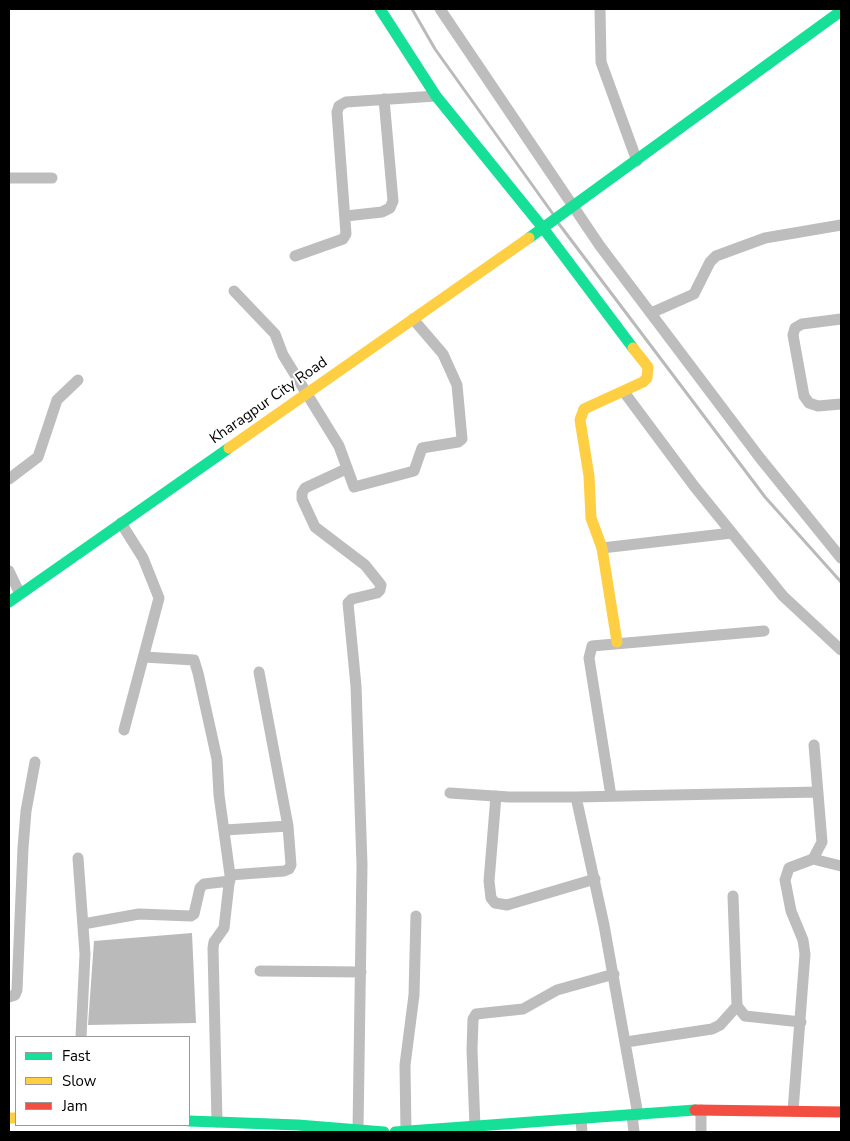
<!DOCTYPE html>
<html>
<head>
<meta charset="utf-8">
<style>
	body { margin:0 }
	#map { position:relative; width:850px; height:1141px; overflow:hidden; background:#fff; font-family:"Nunito Sans",sans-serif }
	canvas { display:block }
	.frame { position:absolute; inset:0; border:10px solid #000; pointer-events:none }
	.legend { position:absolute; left:15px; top:1036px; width:175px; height:90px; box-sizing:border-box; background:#fff; border:1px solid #999; margin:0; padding:6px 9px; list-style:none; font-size:15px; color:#000 }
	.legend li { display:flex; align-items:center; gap:10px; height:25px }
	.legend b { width:25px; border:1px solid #999 }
</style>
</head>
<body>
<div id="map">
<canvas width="850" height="1141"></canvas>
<div class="frame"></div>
<ul class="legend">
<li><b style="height:6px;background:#16e098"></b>Fast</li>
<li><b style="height:6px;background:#ffcf43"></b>Slow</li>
<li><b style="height:6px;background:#f24e42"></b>Jam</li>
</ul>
</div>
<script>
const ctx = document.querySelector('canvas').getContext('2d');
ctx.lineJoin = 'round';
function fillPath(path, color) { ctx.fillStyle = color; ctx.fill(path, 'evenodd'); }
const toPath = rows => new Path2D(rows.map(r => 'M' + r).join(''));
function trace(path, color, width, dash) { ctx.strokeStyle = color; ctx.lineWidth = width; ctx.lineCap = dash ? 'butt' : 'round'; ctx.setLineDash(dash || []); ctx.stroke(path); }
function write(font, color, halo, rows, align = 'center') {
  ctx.font = font + ' "Nunito Sans",sans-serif'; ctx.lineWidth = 4; ctx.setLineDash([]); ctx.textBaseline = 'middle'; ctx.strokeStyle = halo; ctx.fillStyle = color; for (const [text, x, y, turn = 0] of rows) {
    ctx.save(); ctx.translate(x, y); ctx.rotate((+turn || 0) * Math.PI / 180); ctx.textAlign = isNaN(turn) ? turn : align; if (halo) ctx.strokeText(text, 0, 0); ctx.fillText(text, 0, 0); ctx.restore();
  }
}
fillPath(toPath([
	[192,933,196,1023,88,1025,94,941]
]), '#bababa');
trace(toPath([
	[412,9,435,49,553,214],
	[559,224,765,497,841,582]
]), '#bababa', 3);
trace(toPath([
	[440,9,600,246,760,458,841,558],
	[600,9,601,62,637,161],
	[9,178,52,178],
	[346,216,382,212,390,208,393,201,384,99],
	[295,256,343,239,346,234,337,112,339,106,346,102,436,96],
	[234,291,275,334,283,355,339,446,354,487,414,471,422,448,458,442,462,439,457,385,443,354,413,319],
	[651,313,694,294,710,262,716,256,765,238,841,225],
	[841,319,802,324,795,328,793,335,804,396,809,403,818,406,841,404],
	[624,392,694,486,783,596,841,650],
	[346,469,305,488,302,493,302,499,315,527,365,565,381,585,380,590,377,593,352,599,348,603,356,686,362,865,358,1130],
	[9,479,38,457,57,400,78,380],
	[121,523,143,558,159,598,124,730],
	[602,548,732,533],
	[9,571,20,594],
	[144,657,194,660,198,673,217,759,219,795,230,875,224,928,214,942,213,948,217,1122],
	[450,793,509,797,576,797,818,792],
	[496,796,489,881,491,898,495,903,507,905,595,879],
	[611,796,589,658,592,646,764,631],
	[576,797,604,925,638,1115],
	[225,830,288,826],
	[78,858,85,954,81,1037],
	[813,859,841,866],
	[230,875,284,871,289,869,291,865,288,826,259,672],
	[733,896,737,1006,745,1016,801,1022],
	[83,924,139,914,191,916,194,914,200,888,204,884,230,881],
	[260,971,361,972],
	[9,997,15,995,17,990,23,848,26,811,35,762],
	[626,1042,712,1029,720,1025,737,1006],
	[701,1110,701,1132],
	[793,1111,805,954,803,940,791,911,785,880,789,868,813,859,822,842,814,745],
	[632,1115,634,1132],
	[581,1119,582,1132],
	[475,1127,472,1050,473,1019,476,1014,523,1009,557,990,614,974],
	[406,1132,405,1065,414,995,416,916]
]), '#bdbdbd', 11);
trace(toPath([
	[380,9,436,96,543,228,633,348],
	[529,238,841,11],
	[9,602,229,448],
	[189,1121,298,1125,384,1132],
	[395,1132,695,1110]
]), '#16e098', 11);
trace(toPath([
	[229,448,529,238],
	[617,642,602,548,591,518,589,476,580,420,584,409,643,382,647,378,648,367,633,348],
	[9,1118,16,1118]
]), '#ffcf43', 11);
trace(toPath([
	[695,1110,841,1112]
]), '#f24e42', 11);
write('15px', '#000', '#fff', [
	["Kharagpur City Road",269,401,-35]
]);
</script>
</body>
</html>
